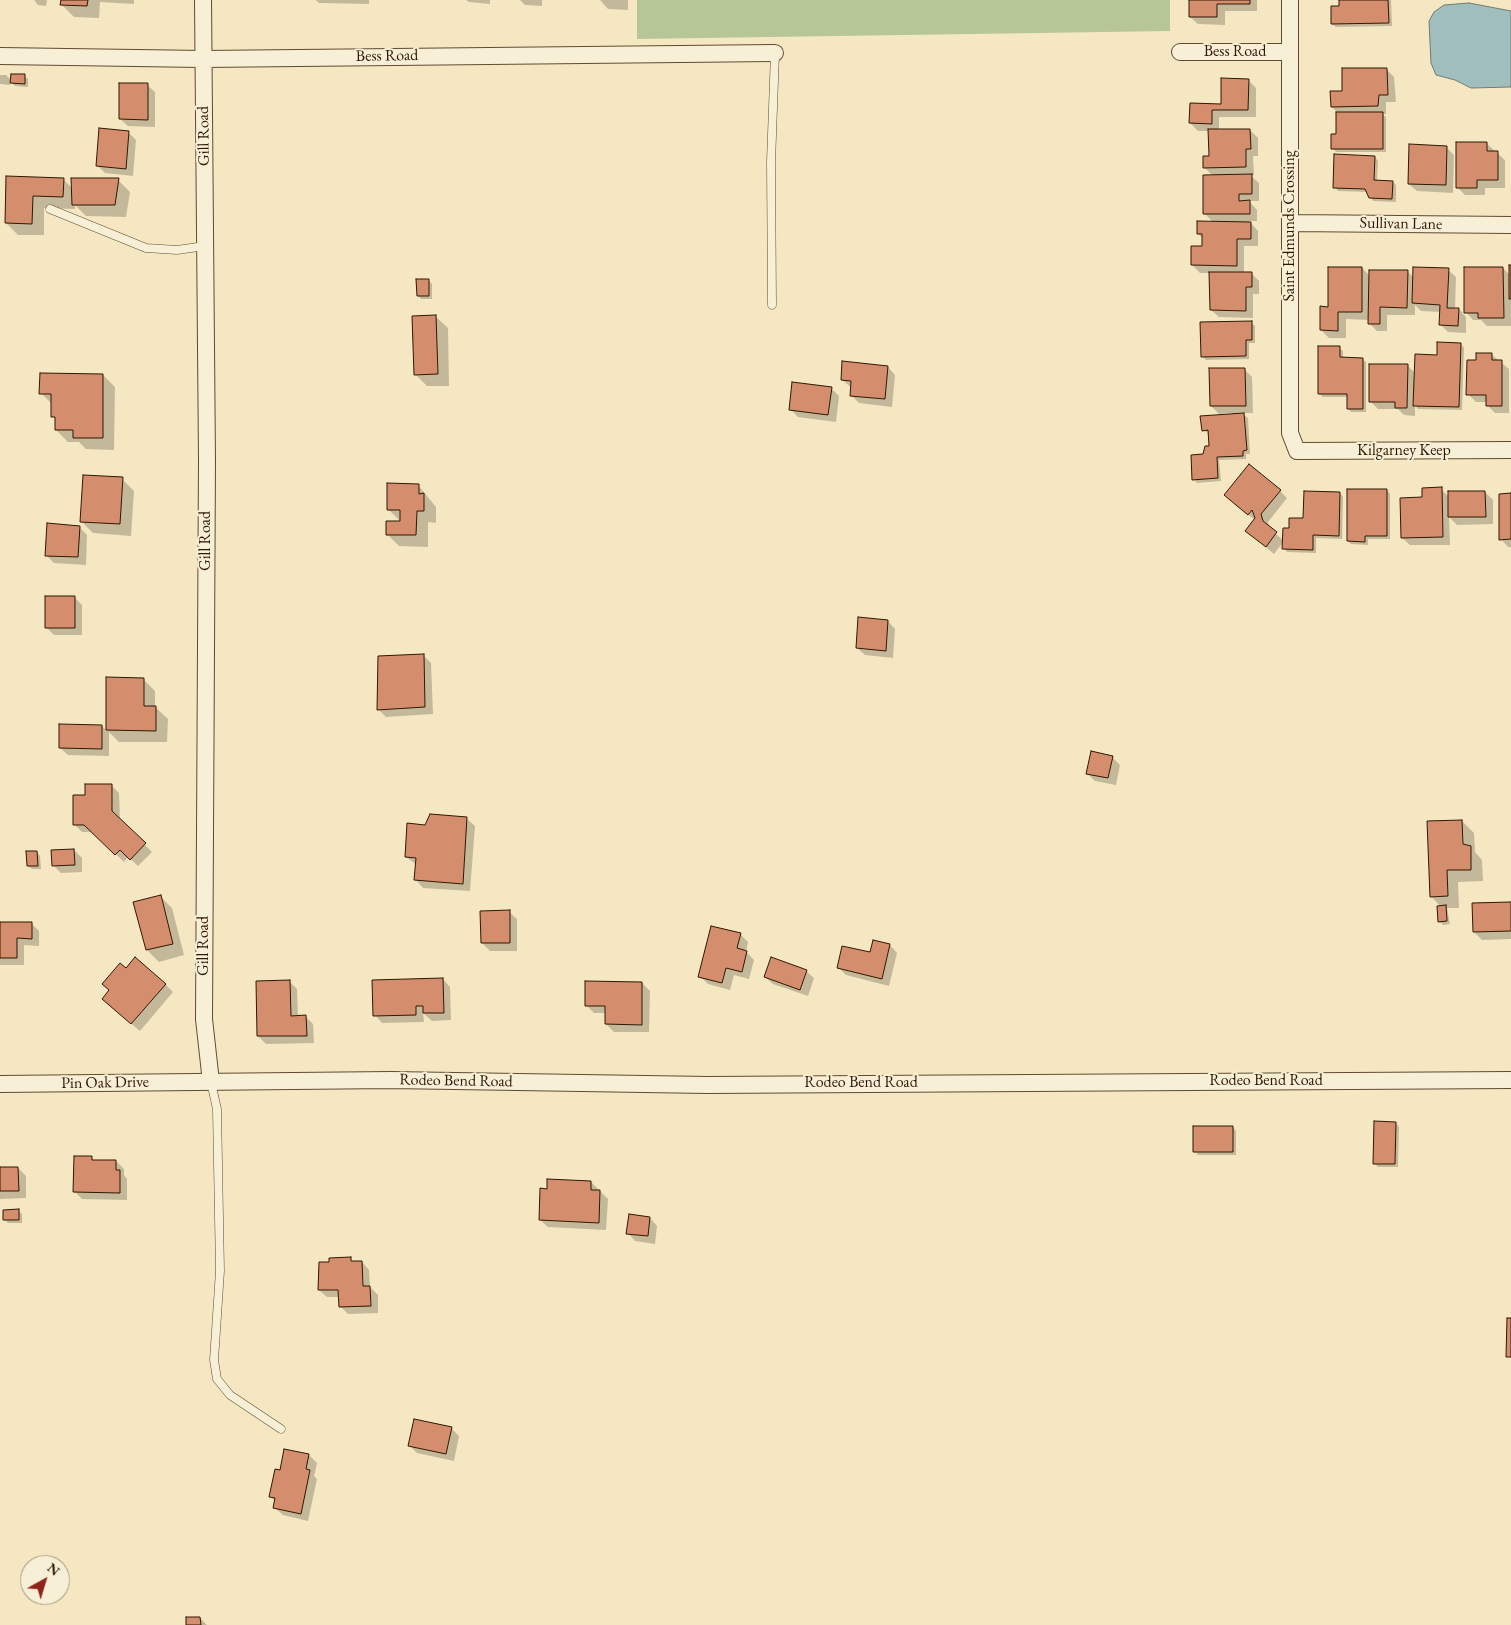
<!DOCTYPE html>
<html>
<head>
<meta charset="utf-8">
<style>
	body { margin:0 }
	#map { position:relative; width:1511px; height:1625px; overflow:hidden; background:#f5e7c2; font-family:"EB Garamond",serif }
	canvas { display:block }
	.north { position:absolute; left:20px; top:1555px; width:50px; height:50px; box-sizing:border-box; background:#f8efd7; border:1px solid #a89981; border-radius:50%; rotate:39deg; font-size:14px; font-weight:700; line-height:20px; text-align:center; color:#2f1700 }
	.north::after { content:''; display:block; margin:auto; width:18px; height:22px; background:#8f2418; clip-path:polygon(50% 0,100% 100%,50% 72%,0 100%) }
</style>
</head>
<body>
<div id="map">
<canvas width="1511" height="1625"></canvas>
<div class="north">N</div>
</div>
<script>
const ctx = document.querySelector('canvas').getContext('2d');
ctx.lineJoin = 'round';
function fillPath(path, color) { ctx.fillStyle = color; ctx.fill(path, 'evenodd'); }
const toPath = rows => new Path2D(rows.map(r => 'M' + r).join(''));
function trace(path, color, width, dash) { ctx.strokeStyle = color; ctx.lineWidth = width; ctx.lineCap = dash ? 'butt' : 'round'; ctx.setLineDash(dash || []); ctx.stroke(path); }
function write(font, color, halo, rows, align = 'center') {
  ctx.font = font + ' "EB Garamond",serif'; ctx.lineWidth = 4; ctx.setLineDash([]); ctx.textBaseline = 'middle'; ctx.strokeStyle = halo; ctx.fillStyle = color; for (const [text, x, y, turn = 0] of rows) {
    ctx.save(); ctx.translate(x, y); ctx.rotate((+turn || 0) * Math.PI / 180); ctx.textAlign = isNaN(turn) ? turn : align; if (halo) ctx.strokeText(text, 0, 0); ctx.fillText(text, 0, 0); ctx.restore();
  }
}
fillPath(toPath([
	[637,0,1170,0,1170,31,637,39]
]), '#b7c697');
const water = toPath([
	[1469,3,1511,11,1511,87,1471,88,1455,80,1436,75,1431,63,1429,21,1434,12,1444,5,1469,3]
]);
fillPath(water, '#a0bebd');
trace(water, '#737b71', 1);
fillPath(toPath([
	[34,0,47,0,46,6,38,5],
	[62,0,134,0,134,4,100,2,99,18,74,17,62,5],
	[316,0,369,0,369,4,319,3],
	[466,0,490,0,490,4,469,2],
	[520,0,542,0,542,6,525,5],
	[600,0,628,0,628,10,608,9],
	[1190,0,1257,0,1257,11,1225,11,1225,25,1198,24,1190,17],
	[1340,0,1391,0,1392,26,1336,27,1332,24,1340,7],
	[1386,69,1394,77,1396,102,1386,102,1386,114,1382,114,1386,117,1386,152,1336,152,1333,148,1337,136,1337,112,1332,107,1343,92],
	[0,75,6,75,12,81,24,76,28,79,28,87,15,86,10,81,10,85,0,84],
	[1248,80,1256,88,1256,117,1219,117,1219,130,1250,130,1258,138,1258,156,1253,156,1254,175,1250,175,1259,183,1259,201,1249,201,1257,210,1257,221,1249,221,1258,231,1258,246,1244,246,1244,273,1251,273,1259,281,1259,294,1253,294,1253,318,1219,317,1211,310,1211,273,1200,273,1192,265,1204,248,1204,239,1198,234,1213,222,1205,214,1213,176,1204,167,1210,158,1209,131,1198,131,1190,123,1191,105,1222,105],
	[147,85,155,92,155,127,128,126,120,119],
	[128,132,136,140,133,176,105,173,98,166],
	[1486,143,1505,160,1505,188,1485,188,1485,195,1465,195,1457,187],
	[1446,147,1454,155,1453,193,1417,191,1409,184],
	[1375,157,1378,161,1377,181,1393,182,1396,185,1396,202,1373,201,1368,192,1338,191,1335,187],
	[8,178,63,179,73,189,118,180,130,192,126,217,86,216,75,205,75,209,44,208,44,235,18,235,6,223],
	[1511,267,1511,326,1487,326,1481,320,1473,320,1466,312,1503,268,1510,275],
	[1362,268,1370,276,1408,272,1414,278,1448,270,1456,277,1455,309,1459,309,1466,317,1466,333,1448,332,1440,324,1441,312,1421,311,1415,305,1415,315,1387,315,1387,331,1377,331,1369,323,1369,320,1346,319,1346,338,1329,338,1321,330,1329,308],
	[428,280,432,284,432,299,421,299,418,295],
	[436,317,448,328,449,386,427,386,415,374],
	[1251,323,1255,326,1255,343,1249,343,1249,359,1206,360,1202,356],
	[1461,344,1464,348,1462,410,1418,409,1415,405,1415,416,1404,415,1398,409,1378,409,1370,401,1407,365,1416,374,1438,356],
	[1339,348,1343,351,1343,359,1362,359,1366,362,1366,412,1351,412,1348,408,1348,397,1323,397,1320,394],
	[1492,355,1509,369,1509,413,1495,413,1487,405,1487,402,1476,402,1468,394,1477,361],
	[888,367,895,375,892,407,859,403,851,395,852,388,842,380],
	[1244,369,1252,377,1253,413,1242,413,1248,418,1250,454,1246,454,1246,459,1219,460,1221,481,1197,483,1194,479,1211,447,1210,434,1203,430,1232,415,1232,413,1219,414,1211,406],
	[103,375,115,387,114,450,86,449,79,442,68,442,56,430,53,405,41,393],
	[831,388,839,396,836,422,798,417,790,409],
	[122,479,134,491,131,536,93,533,81,521],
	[418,485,436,507,436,523,428,522,428,547,399,546,387,534,402,523,388,509],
	[1441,489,1449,497,1485,492,1493,500,1493,524,1457,525,1449,517,1450,545,1410,545,1402,538,1423,499],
	[1387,490,1390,494,1390,539,1368,539,1368,545,1351,544,1348,541],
	[1280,491,1287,498,1268,522,1269,528,1284,541,1290,530,1340,493,1343,497,1342,539,1316,538,1316,553,1287,552,1284,548,1284,541,1274,554,1247,531,1255,520,1233,503],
	[1511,495,1511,547,1508,547,1501,539],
	[79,527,87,535,86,565,54,563,46,555],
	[74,597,82,605,82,635,54,635,46,627],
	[888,621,895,629,893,658,865,655,857,648],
	[423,655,431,663,433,714,386,717,378,709],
	[107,679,143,679,155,691,155,707,168,719,167,742,119,742,109,732,109,756,68,755,60,748,102,726,107,731],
	[1112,757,1120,765,1116,785,1095,781,1087,773],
	[112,786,119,793,120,820,152,852,138,866,128,857,124,862,93,832,82,832,74,824,86,796],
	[430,816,467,819,475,826,470,891,423,888,416,880,417,865,406,857],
	[1462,821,1474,833,1475,852,1482,860,1483,881,1458,882,1459,908,1447,908,1450,924,1443,925,1439,921,1441,907,1431,896],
	[74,850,82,858,82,872,61,873,53,865],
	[37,852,40,856,41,869,32,869,28,866],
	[160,896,172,908,184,955,159,962,147,950,135,903],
	[1511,903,1511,939,1482,940,1474,932],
	[509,912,517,919,517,951,490,951,482,943],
	[0,923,32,924,39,931,39,946,24,945,24,965,0,965],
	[740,934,748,942,746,952,754,960,749,979,734,975,730,990,708,984,700,976],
	[890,945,897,953,889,986,846,975,839,968],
	[126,970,165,984,173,992,140,1031,111,1007,110,991],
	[806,971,814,978,808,996,773,984,765,977],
	[443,979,450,987,451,1020,432,1021,423,1013,424,1022,382,1023,375,1015],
	[289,981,297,989,298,1017,306,1017,313,1024,314,1043,266,1044,258,1036],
	[642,983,650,991,649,1032,614,1032,606,1024,606,1013,594,1013,586,1005],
	[1396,1123,1399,1127,1398,1167,1378,1167,1374,1163],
	[1233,1127,1236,1131,1236,1155,1198,1155,1195,1151],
	[91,1158,95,1161,116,1161,124,1169,124,1175,127,1179,127,1200,82,1199,75,1192],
	[0,1168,18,1168,26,1176,26,1198,0,1199],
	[591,1182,608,1199,606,1230,548,1227,540,1220,548,1190],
	[19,1211,22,1214,22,1223,8,1223,4,1219],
	[650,1218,657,1226,655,1244,635,1241,628,1233],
	[350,1259,354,1263,362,1262,369,1270,370,1287,378,1295,378,1313,348,1314,340,1306,339,1297,327,1297,319,1290],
	[451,1428,459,1436,454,1461,417,1453,410,1446],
	[285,1450,309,1455,317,1463,314,1476,317,1479,308,1521,283,1515,275,1508,276,1502,271,1497,281,1471],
	[200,1618,207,1625,187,1625]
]), '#0003');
const building = toPath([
	[61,0,88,0,87,6,60,5,61,0],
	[1189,0,1250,0,1250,4,1217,4,1217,17,1189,17,1189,0],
	[1339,0,1388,0,1389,23,1331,24,1331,6,1339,6,1339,0],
	[1342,68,1387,68,1388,95,1379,95,1378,106,1331,107,1330,91,1342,91,1342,68],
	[11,74,25,74,25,84,10,83,11,74],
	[1221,78,1249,79,1248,110,1212,110,1212,124,1189,123,1190,103,1221,104,1221,78],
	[119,83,148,83,148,120,119,119,119,83],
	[1336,112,1383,112,1383,149,1331,149,1331,134,1336,134,1336,112],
	[99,128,129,131,126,169,96,166,99,128],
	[1208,129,1250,129,1251,149,1246,149,1246,167,1203,168,1203,156,1209,156,1208,129],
	[1456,142,1487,142,1487,151,1498,151,1498,180,1477,180,1477,188,1456,188,1456,142],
	[1409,144,1447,146,1446,185,1408,184,1409,144],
	[1334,154,1375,156,1374,180,1393,181,1392,199,1369,198,1365,189,1333,188,1334,154],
	[1252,174,1252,194,1239,194,1239,201,1250,200,1250,214,1203,214,1203,175,1252,174],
	[6,176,64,178,63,197,33,196,32,224,5,223,6,176],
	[71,178,119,178,115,205,72,205,71,178],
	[1197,221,1251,222,1251,239,1237,239,1237,266,1191,265,1191,246,1202,246,1202,234,1197,234,1197,221],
	[1509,265,1511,265,1511,299,1509,299,1509,265],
	[1328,267,1362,267,1362,312,1338,312,1338,331,1320,330,1320,306,1328,307,1328,267],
	[1413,267,1449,268,1447,308,1459,308,1458,326,1439,325,1440,305,1412,303,1413,267],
	[1464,267,1503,267,1504,318,1478,318,1478,313,1464,313,1464,267],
	[1369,270,1408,270,1407,308,1380,307,1380,324,1368,324,1369,270],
	[1209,272,1252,272,1252,287,1246,287,1246,311,1210,310,1209,272],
	[416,279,429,279,429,296,417,296,416,279],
	[436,315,438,374,414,375,412,316,436,315],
	[1252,321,1252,340,1246,340,1246,356,1201,357,1200,322,1252,321],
	[1437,342,1461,343,1459,407,1413,406,1415,354,1437,355,1437,342],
	[1318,346,1340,346,1340,357,1363,358,1363,409,1347,409,1347,394,1318,394,1318,346],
	[1476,353,1492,353,1492,360,1502,360,1502,406,1486,406,1486,395,1466,395,1467,360,1476,360,1476,353],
	[842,361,888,366,885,399,850,396,851,381,841,380,842,361],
	[1369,364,1408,364,1407,408,1395,408,1395,402,1369,402,1369,364],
	[1209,368,1245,368,1246,406,1210,406,1209,368],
	[40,373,103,374,103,438,73,438,73,430,55,430,55,417,51,417,51,394,39,394,40,373],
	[792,382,832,387,828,415,789,410,792,382],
	[1244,413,1247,450,1243,451,1243,456,1217,457,1218,478,1192,480,1191,455,1203,454,1205,446,1209,446,1208,430,1202,431,1200,416,1244,413],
	[1249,464,1281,490,1261,514,1263,521,1277,532,1266,547,1245,531,1255,518,1252,510,1248,515,1224,495,1249,464],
	[83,475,123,477,120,524,80,522,83,475],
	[387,483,419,484,419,494,424,493,424,511,417,511,416,535,386,535,386,521,400,521,400,510,387,510,387,483],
	[1442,487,1443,537,1401,538,1400,498,1422,497,1422,488,1442,487],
	[1347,489,1387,489,1387,536,1365,536,1365,542,1347,541,1347,489],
	[1304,491,1340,492,1339,536,1313,535,1313,550,1282,549,1283,528,1289,528,1289,518,1303,518,1304,491],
	[1448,491,1485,491,1486,517,1448,517,1448,491],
	[1511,493,1511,539,1499,540,1499,494,1511,493],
	[47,523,80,526,78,557,45,556,47,523],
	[45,596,75,596,75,628,45,628,45,596],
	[858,617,888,620,886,651,856,648,858,617],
	[424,654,425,707,377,710,378,656,424,654],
	[106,677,144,678,144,706,156,706,156,731,106,730,106,677],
	[59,724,102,725,102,749,59,748,59,724],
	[1091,751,1113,756,1108,778,1086,774,1091,751],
	[85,784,112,784,112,811,146,843,130,860,120,850,115,855,84,825,73,825,73,795,85,795,85,784],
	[430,814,467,817,463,884,414,880,416,858,405,857,407,823,425,825,430,814],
	[1462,820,1463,844,1471,846,1471,870,1447,870,1448,896,1430,897,1427,821,1462,820],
	[74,849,75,865,52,866,51,850,74,849],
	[26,851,37,851,38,866,27,866,26,851],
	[161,895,173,944,146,950,133,902,161,895],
	[1511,902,1511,931,1473,932,1472,903,1511,902],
	[1446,905,1447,921,1438,922,1437,906,1446,905],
	[510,910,510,943,481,943,480,911,510,910],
	[0,922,32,922,32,939,17,938,17,958,0,958,0,922],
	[711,926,741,933,737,948,747,951,742,972,726,968,722,983,698,977,711,926],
	[873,940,890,944,882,979,837,968,842,946,870,952,873,940],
	[135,957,166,984,131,1024,102,999,109,990,102,984,120,963,126,968,135,957],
	[771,957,807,970,800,990,764,977,771,957],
	[443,978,444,1013,423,1013,423,1006,416,1006,416,1015,373,1016,372,980,443,978],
	[290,980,291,1016,306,1015,307,1036,257,1036,256,981,290,980],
	[585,981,642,982,642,1025,605,1024,605,1006,585,1006,585,981],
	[1374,1121,1396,1122,1395,1164,1373,1164,1374,1121],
	[1193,1126,1233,1126,1233,1152,1193,1152,1193,1126],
	[74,1156,92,1156,92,1160,116,1160,116,1170,120,1170,120,1193,73,1192,74,1156],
	[0,1167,18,1167,19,1191,0,1191,0,1167],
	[547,1179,591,1181,591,1190,600,1190,599,1223,539,1220,540,1188,547,1189,547,1179],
	[19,1209,19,1220,3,1220,3,1210,19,1209],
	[629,1214,650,1217,648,1236,626,1234,629,1214],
	[351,1257,351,1261,362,1261,363,1286,370,1286,371,1306,339,1307,338,1290,318,1290,319,1262,329,1262,329,1258,351,1257],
	[1507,1318,1511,1318,1511,1357,1506,1357,1507,1318],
	[414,1419,452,1427,446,1454,408,1446,414,1419],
	[284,1449,309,1454,306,1469,310,1470,301,1514,273,1508,275,1498,269,1497,275,1469,280,1470,284,1449],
	[186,1617,200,1617,201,1625,186,1625,186,1617]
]);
fillPath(building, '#d48e6d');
trace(building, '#2f1700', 1);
const lane = toPath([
	[50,209,146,248,177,250,205,246],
	[772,305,771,162,775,53],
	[211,1082,217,1109,220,1271,214,1360,217,1379,230,1395,281,1429]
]);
const street = toPath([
	[203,0,207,461,204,1019,211,1082],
	[1290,0,1290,433,1297,451,1511,450],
	[1180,52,1290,52],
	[0,56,203,59,775,53],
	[1290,223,1511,225],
	[0,1084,391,1080,708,1085,1511,1080]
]);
trace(lane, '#604b30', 9);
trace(street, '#604b30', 18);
trace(lane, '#f8efd7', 8);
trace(street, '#f8efd7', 16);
write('16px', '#2f1700', '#f8efd7', [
	["Bess Road",1235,52],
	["Bess Road",387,56,-1],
	["Gill Road",204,136,-91],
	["Sullivan Lane",1401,224,1],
	["Saint Edmunds Crossing",1290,226,-90],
	["Kilgarney Keep",1404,451],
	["Gill Road",206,541,-90],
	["Gill Road",204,946,-90],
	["Rodeo Bend Road",456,1081,1],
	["Rodeo Bend Road",1266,1081],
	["Pin Oak Drive",105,1083,-1],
	["Rodeo Bend Road",861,1083]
]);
</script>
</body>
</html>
